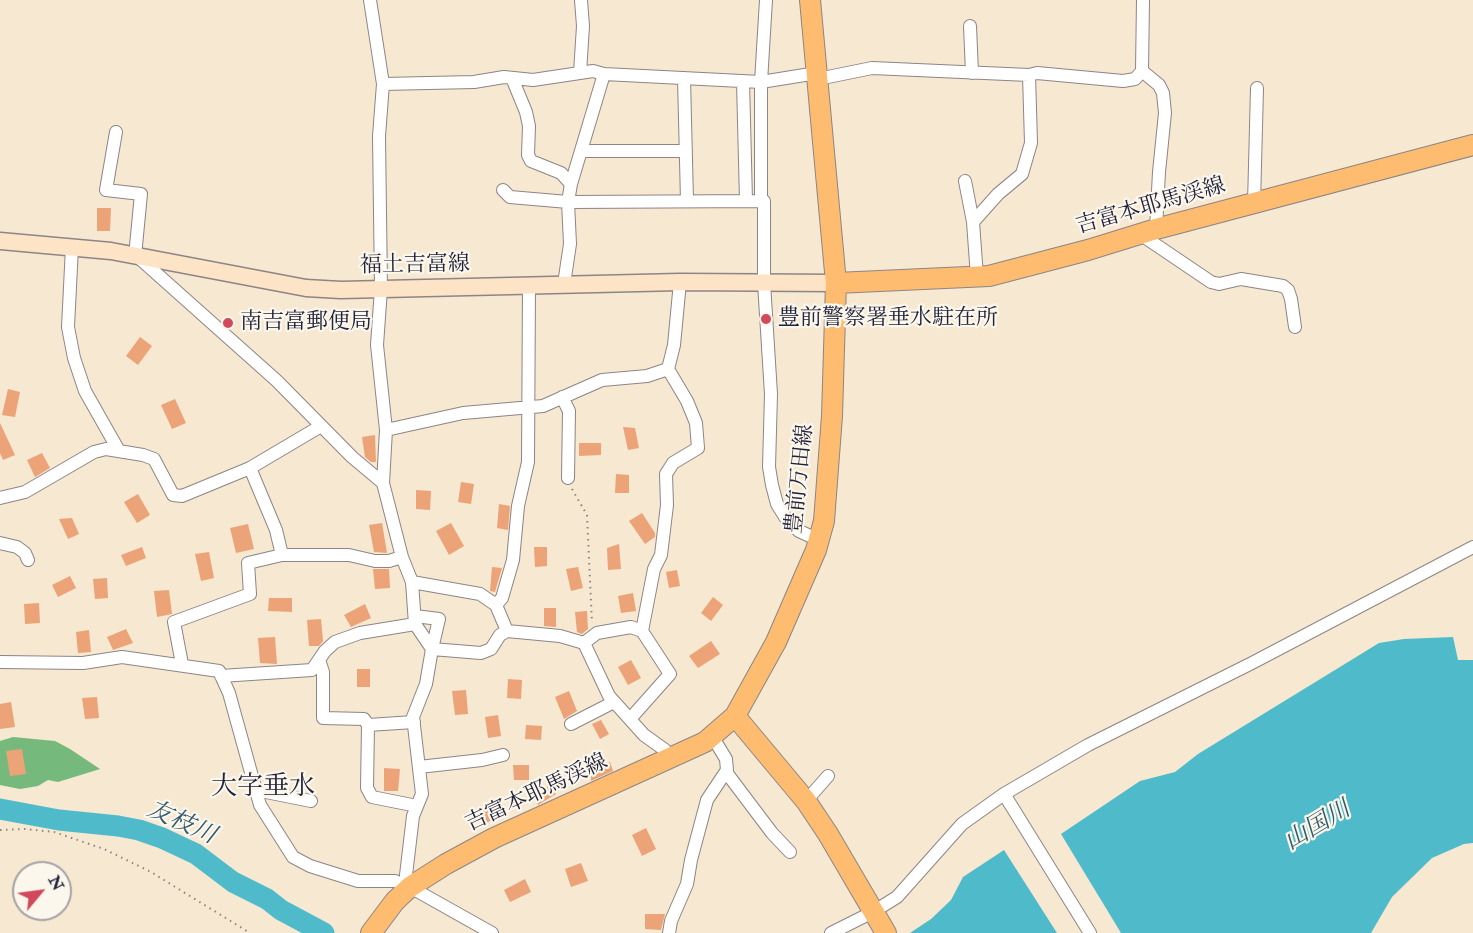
<!DOCTYPE html>
<html>
<head>
<meta charset="utf-8">
<style>
	body { margin:0 }
	#map { position:relative; width:1473px; height:933px; overflow:hidden; background:#f6e8d1; font-family:"IM FELL Double Pica",serif }
	canvas { display:block }
	.north { position:absolute; left:12px; top:861px; width:60px; height:60px; box-sizing:border-box; background:#fbf7ec; border:2px solid #a4a2a5; border-radius:50%; rotate:61deg; font-size:16px; font-weight:700; line-height:24px; text-align:center; color:#22223b }
	.north::after { content:''; display:block; margin:auto; width:21px; height:27px; background:#d1495b; clip-path:polygon(50% 0,100% 100%,50% 72%,0 100%) }
</style>
</head>
<body>
<div id="map">
<canvas width="1473" height="933"></canvas>
<div class="north">N</div>
</div>
<script>
const ctx = document.querySelector('canvas').getContext('2d');
ctx.lineJoin = 'round';
function fillPath(path, color) { ctx.fillStyle = color; ctx.fill(path, 'evenodd'); }
const toPath = rows => new Path2D(rows.map(r => 'M' + r).join(''));
function trace(path, color, width, dash) { ctx.strokeStyle = color; ctx.lineWidth = width; ctx.lineCap = dash ? 'butt' : 'round'; ctx.setLineDash(dash || []); ctx.stroke(path); }
function write(font, color, halo, rows, align = 'center') {
  ctx.font = font + ' "IM FELL Double Pica","Noto Serif JP",serif'; ctx.lineWidth = 4.5; ctx.setLineDash([]); ctx.textBaseline = 'middle'; ctx.strokeStyle = halo; ctx.fillStyle = color; for (const [text, x, y, turn = 0] of rows) {
    ctx.save(); ctx.translate(x, y); ctx.rotate((+turn || 0) * Math.PI / 180); ctx.textAlign = isNaN(turn) ? turn : align; if (halo) ctx.strokeText(text, 0, 0); ctx.fillText(text, 0, 0); ctx.restore();
  }
}
fillPath(toPath([
	[13,737,55,741,70,749,100,769,58,782,48,780,38,786,20,789,0,785,0,741]
]), '#75b97c');
fillPath(toPath([
	[1453,637,1458,660,1473,660,1473,843,1464,844,1432,858,1392,897,1371,933,1121,933,1061,834,1140,781,1175,772,1198,754,1379,643,1404,639],
	[1004,850,1057,933,910,933,931,919,951,900,963,877]
]), '#4fbbca');
trace(toPath([
	[0,809,59,820,118,826,139,830,162,838,196,854,233,882,267,899,281,910,324,933]
]), '#4fbbca', 21);
fillPath(toPath([
	[97,208,111,208,110,231,97,231],
	[140,337,152,346,138,365,126,356],
	[8,389,20,392,15,417,2,415],
	[175,399,186,423,172,429,161,405],
	[0,423,15,455,3,460,0,453],
	[623,427,635,428,639,448,628,450],
	[375,435,376,462,371,462,365,457,362,437],
	[579,443,601,443,601,455,579,456],
	[42,453,50,468,35,477,27,460],
	[616,474,629,475,629,493,615,493],
	[461,482,474,484,471,504,458,502],
	[416,490,431,491,430,510,416,509],
	[138,494,150,515,137,523,124,502],
	[499,504,510,506,508,530,497,528],
	[642,513,655,533,655,537,645,544,629,521],
	[72,518,79,534,68,539,59,519],
	[382,523,387,553,374,552,369,525],
	[451,523,464,546,449,555,436,531],
	[248,524,254,549,236,553,230,528],
	[619,544,621,569,608,570,607,548],
	[142,547,146,558,126,566,121,555],
	[534,547,547,547,547,566,535,567],
	[209,552,214,578,201,581,195,554],
	[492,567,502,568,495,592,490,591],
	[578,567,583,588,571,591,566,569],
	[373,569,389,569,390,588,375,589],
	[677,570,680,586,669,588,666,572],
	[70,576,76,588,58,597,52,585],
	[107,578,108,598,95,599,93,579],
	[169,590,172,614,157,617,154,591],
	[633,593,636,611,621,613,618,596],
	[713,597,723,605,711,621,701,613],
	[269,598,292,598,292,612,268,611],
	[39,603,40,623,25,624,24,604],
	[365,604,371,618,351,627,344,615],
	[544,608,556,608,556,627,544,626],
	[587,611,588,629,582,634,577,632,575,612],
	[321,619,323,641,319,646,309,646,307,620],
	[126,629,133,643,113,650,107,637],
	[89,630,91,652,78,653,76,632],
	[275,637,277,664,260,663,258,638],
	[711,641,720,654,698,668,689,656],
	[631,660,641,678,628,685,618,667],
	[357,669,370,669,370,687,357,687],
	[508,679,522,680,521,699,507,698],
	[466,690,468,714,455,715,452,691],
	[569,691,577,711,564,719,555,697],
	[97,697,99,718,85,719,82,698],
	[11,702,15,727,0,729,0,704],
	[498,715,501,736,488,738,485,717],
	[601,720,609,734,600,739,592,724],
	[526,725,542,726,541,740,525,739],
	[22,749,26,774,10,776,6,751],
	[610,762,613,771,591,781,591,770],
	[513,765,529,765,529,780,514,780],
	[384,768,400,769,398,791,384,791],
	[550,785,556,794,538,805,533,796],
	[496,800,504,813,485,824,477,811],
	[646,828,656,849,642,856,632,835],
	[581,863,588,881,571,887,565,869],
	[525,879,531,892,510,902,504,890],
	[645,914,665,914,661,930,645,929]
]), '#eca378');
const minor = toPath([
	[370,0,383,84,379,136,381,289,377,345,386,430,383,483,402,557,412,582,415,624,432,649,426,684,413,717,422,794,413,816,406,875,410,887],
	[970,26,972,73],
	[1142,71,1159,85,1163,93,1165,113,1159,172,1156,229],
	[580,73,583,26,581,0],
	[1029,75,1037,73,1123,81,1135,79,1142,71,1143,0],
	[512,78,526,112,529,126,528,155,531,161,561,173,571,184],
	[684,78,687,201],
	[818,79,872,68,1029,75,1031,143,1022,174,998,194,973,222,977,277],
	[743,81,746,201],
	[383,84,474,82,504,77,533,80,593,71,604,74,761,82,817,73],
	[116,132,106,190,141,194,135,256],
	[581,151,686,151],
	[965,181,973,222],
	[503,190,510,197,568,202,764,201,764,283,771,394,769,467,772,485,777,504,787,520,799,531,819,540],
	[761,201,761,82,766,0],
	[1254,204,1257,88],
	[1140,234,1211,282,1219,284,1241,279,1283,286,1288,290,1291,299,1295,327],
	[72,247,68,327,74,358,85,391,119,451],
	[138,257,277,381,352,457,383,483],
	[564,284,570,244,568,202,571,184,604,74],
	[562,397,569,411,568,478],
	[386,430,463,413,543,406,602,380,647,376,668,369],
	[250,468,276,530,282,555,349,555,375,561,389,561,402,557],
	[0,498,25,492,94,452,106,449,143,455,154,459,173,495,182,496,250,468,321,426],
	[0,543,17,547,25,553,28,560],
	[412,582,480,594,496,605,507,631,560,636,584,643,609,696,644,735,665,750,671,758],
	[496,605,502,598,513,560,518,506,528,462,529,286],
	[415,616,439,619,432,649,481,653,491,649,500,635,507,631],
	[584,643,597,633,631,627,642,631],
	[319,660,323,672,323,718,364,719,368,725,414,722],
	[0,662,83,663,122,657,219,671,229,693,260,805,293,857,310,866,358,881,395,881,410,887,492,933],
	[182,664,174,622,250,594,248,563,282,555],
	[221,676,312,670,325,651,335,642,360,633,415,624],
	[630,719,670,674,642,631,654,569,661,555,667,505,666,474,673,463,698,448,696,423,687,401,668,369,674,345,680,282],
	[571,724,614,702],
	[368,725,367,788,372,797,417,806],
	[419,767,482,760,503,755],
	[726,772,772,833,790,852],
	[256,790,311,801],
	[1004,794,1090,933],
	[806,801,828,776],
	[669,933,671,921,687,884,691,860,707,800,727,770,726,759,712,736],
	[831,933,873,912,897,897,962,824,1004,794,1088,745,1252,663,1473,547]
]);
const secondary = toPath([
	[0,241,111,251,306,288,341,290,680,282,836,283]
]);
const primary = toPath([
	[836,283,989,276,1088,250,1156,229,1473,145],
	[735,716,806,801,828,834,886,933],
	[371,933,395,901,410,887,446,864,494,838,705,742,735,716,776,642,816,550,824,521,832,416,836,283,810,0]
]);
trace(minor, '#8c8586', 14);
trace(secondary, '#8c8586', 19);
trace(primary, '#8c8586', 22);
trace(toPath([
	[572,489,587,515,592,623],
	[0,830,25,829,54,832,104,849,151,872,250,933]
]), '#8c8586', 2, [1.5, 4.5]);
trace(minor, '#fff', 12);
trace(secondary, '#fee4c6', 16);
trace(primary, '#fdbc70', 20);
for (const [x, y, r, color] of [
	[766,319,6,"#d1495b"],
	[228,323,6,"#d1495b"]
]) { const dot = new Path2D(); dot.arc(x, y, r, 0, 2 * Math.PI); ctx.fillStyle = color; ctx.fill(dot); trace(dot, '#fbf7ec', 2); }
write('22px', '#22223b', '#fbf7ec', [
	["吉富本耶馬渓線",1151,207,-16],
	["福土吉富線",415,266,-1],
	["豊前万田線",801,479,-84],
	["吉富本耶馬渓線",537,794,-25]
]);
write('22px', '#22223b', '#fbf7ec', [
	["豊前警察署垂水駐在所",778,319],
	["南吉富郵便局",240,323]
], 'left');
write('italic 24px', '#32586d', '#fbf7ec', [
	["友枝川",181,824,24],
	["山国川",1318,827,-31]
]);
write('26px', '#22223b', '#fbf7ec', [
	["大字垂水",263,788]
]);
</script>
</body>
</html>
